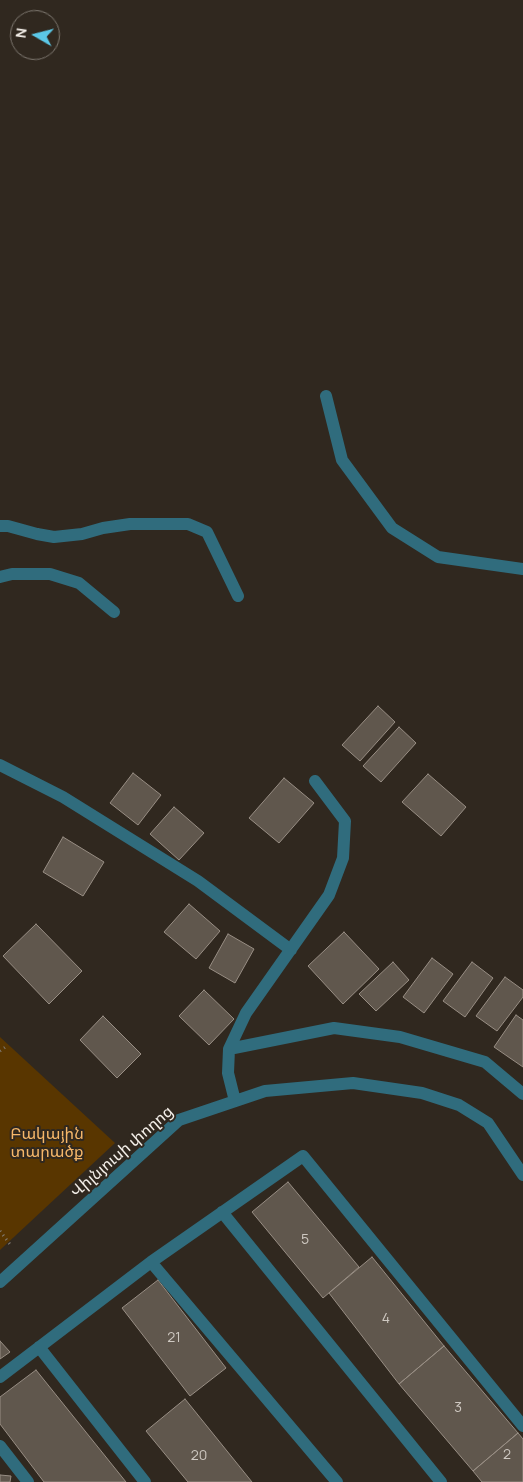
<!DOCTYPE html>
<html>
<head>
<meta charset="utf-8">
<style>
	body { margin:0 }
	#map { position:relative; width:523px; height:1482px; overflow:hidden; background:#30281f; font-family:Manrope,sans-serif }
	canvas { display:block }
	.north { position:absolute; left:10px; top:10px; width:50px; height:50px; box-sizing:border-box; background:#30281f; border:1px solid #7e7870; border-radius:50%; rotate:278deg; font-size:14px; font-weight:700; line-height:20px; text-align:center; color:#f4efe9 }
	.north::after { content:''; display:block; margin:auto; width:18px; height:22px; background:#5bc8e7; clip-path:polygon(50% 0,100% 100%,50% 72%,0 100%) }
</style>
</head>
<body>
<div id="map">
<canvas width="523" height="1482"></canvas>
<div class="north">N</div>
</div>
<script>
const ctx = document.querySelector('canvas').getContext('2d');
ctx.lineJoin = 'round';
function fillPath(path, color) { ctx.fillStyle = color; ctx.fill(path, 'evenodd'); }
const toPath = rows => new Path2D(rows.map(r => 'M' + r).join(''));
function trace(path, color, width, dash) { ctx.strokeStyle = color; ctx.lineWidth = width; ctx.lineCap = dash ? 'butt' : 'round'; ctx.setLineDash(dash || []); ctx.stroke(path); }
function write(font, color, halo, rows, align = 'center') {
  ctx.font = font + ' Manrope,"Noto Sans Armenian",sans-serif'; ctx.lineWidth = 4; ctx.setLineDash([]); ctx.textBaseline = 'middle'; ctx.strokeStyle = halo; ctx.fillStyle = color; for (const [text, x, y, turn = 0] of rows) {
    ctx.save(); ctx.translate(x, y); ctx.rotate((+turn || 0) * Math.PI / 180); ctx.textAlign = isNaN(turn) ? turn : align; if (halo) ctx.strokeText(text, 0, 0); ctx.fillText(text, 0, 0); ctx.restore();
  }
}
fillPath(toPath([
	[0,1037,115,1143,0,1250]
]), '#593600');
const building = toPath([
	[378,706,395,722,360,761,342,745,378,706],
	[399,727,416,743,381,782,363,766,399,727],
	[133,773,161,795,138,825,110,803,133,773],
	[428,774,466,807,441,836,402,802,428,774],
	[284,778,314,803,279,843,249,818,284,778],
	[174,807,204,833,179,860,150,834,174,807],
	[63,837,104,862,83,896,43,872,63,837],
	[189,904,220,931,196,959,164,932,189,904],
	[36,924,82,971,49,1004,3,956,36,924],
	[344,932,379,969,343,1004,308,966,344,932],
	[228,934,254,949,235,983,209,968,228,934],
	[432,958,453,974,424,1013,403,997,432,958],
	[393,962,409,980,376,1011,359,994,393,962],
	[472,962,493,978,465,1017,443,1001,472,962],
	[505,977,523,990,523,997,497,1031,476,1016,505,977],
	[204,990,234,1019,209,1045,179,1016,204,990],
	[516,1015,523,1020,523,1067,494,1047,516,1015],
	[103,1016,141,1054,117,1078,80,1040,103,1016],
	[288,1182,359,1267,323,1298,252,1212,288,1182],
	[372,1257,444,1346,399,1384,329,1293,372,1257],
	[158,1280,226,1368,190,1396,122,1308,158,1280],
	[0,1341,10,1352,0,1359,0,1341],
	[444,1346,518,1433,473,1471,399,1384,444,1346],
	[36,1370,126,1482,44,1482,0,1424,0,1397,36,1370],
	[185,1399,252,1482,188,1482,146,1431,185,1399],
	[518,1433,523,1439,523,1482,482,1482,473,1471,518,1433],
	[0,1475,11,1476,10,1482,0,1482,0,1475]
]);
fillPath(building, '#60574d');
trace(building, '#988e84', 1);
trace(toPath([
	[0,1051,7,1046],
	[0,1231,12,1247]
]), '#837c74', 3, [1, 4]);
trace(toPath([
	[326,396,342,460,392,528,438,557,523,569],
	[0,526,8,526,37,534,54,537,82,534,103,528,130,524,188,524,207,532,238,596],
	[0,577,12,574,50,574,79,583,114,612],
	[0,765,63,797,198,881,291,950],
	[229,1049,334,1028,400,1037,485,1062,523,1094],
	[235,1101,228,1073,229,1049,246,1013,329,895,343,858,345,821,315,781],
	[222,1212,441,1482],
	[151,1262,337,1482],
	[0,1282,179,1120,265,1091,353,1083,422,1093,459,1105,488,1123,523,1175],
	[39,1347,145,1482],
	[0,1377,151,1262,303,1156,523,1426],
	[0,1446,28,1482]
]), '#306c7d', 12);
write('14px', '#cfc9c2', null, [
	["5",305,1240],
	["4",386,1319],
	["21",174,1338],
	["3",458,1408],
	["2",507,1455],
	["20",199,1456]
]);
write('16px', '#f6b769', '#30281f', [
	["Բակային",47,1135],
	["տարածք",47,1153]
]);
write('16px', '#f4efe9', '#30281f', [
	["Վիլնյուսի փողոց",122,1152,-41]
]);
</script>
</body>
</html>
